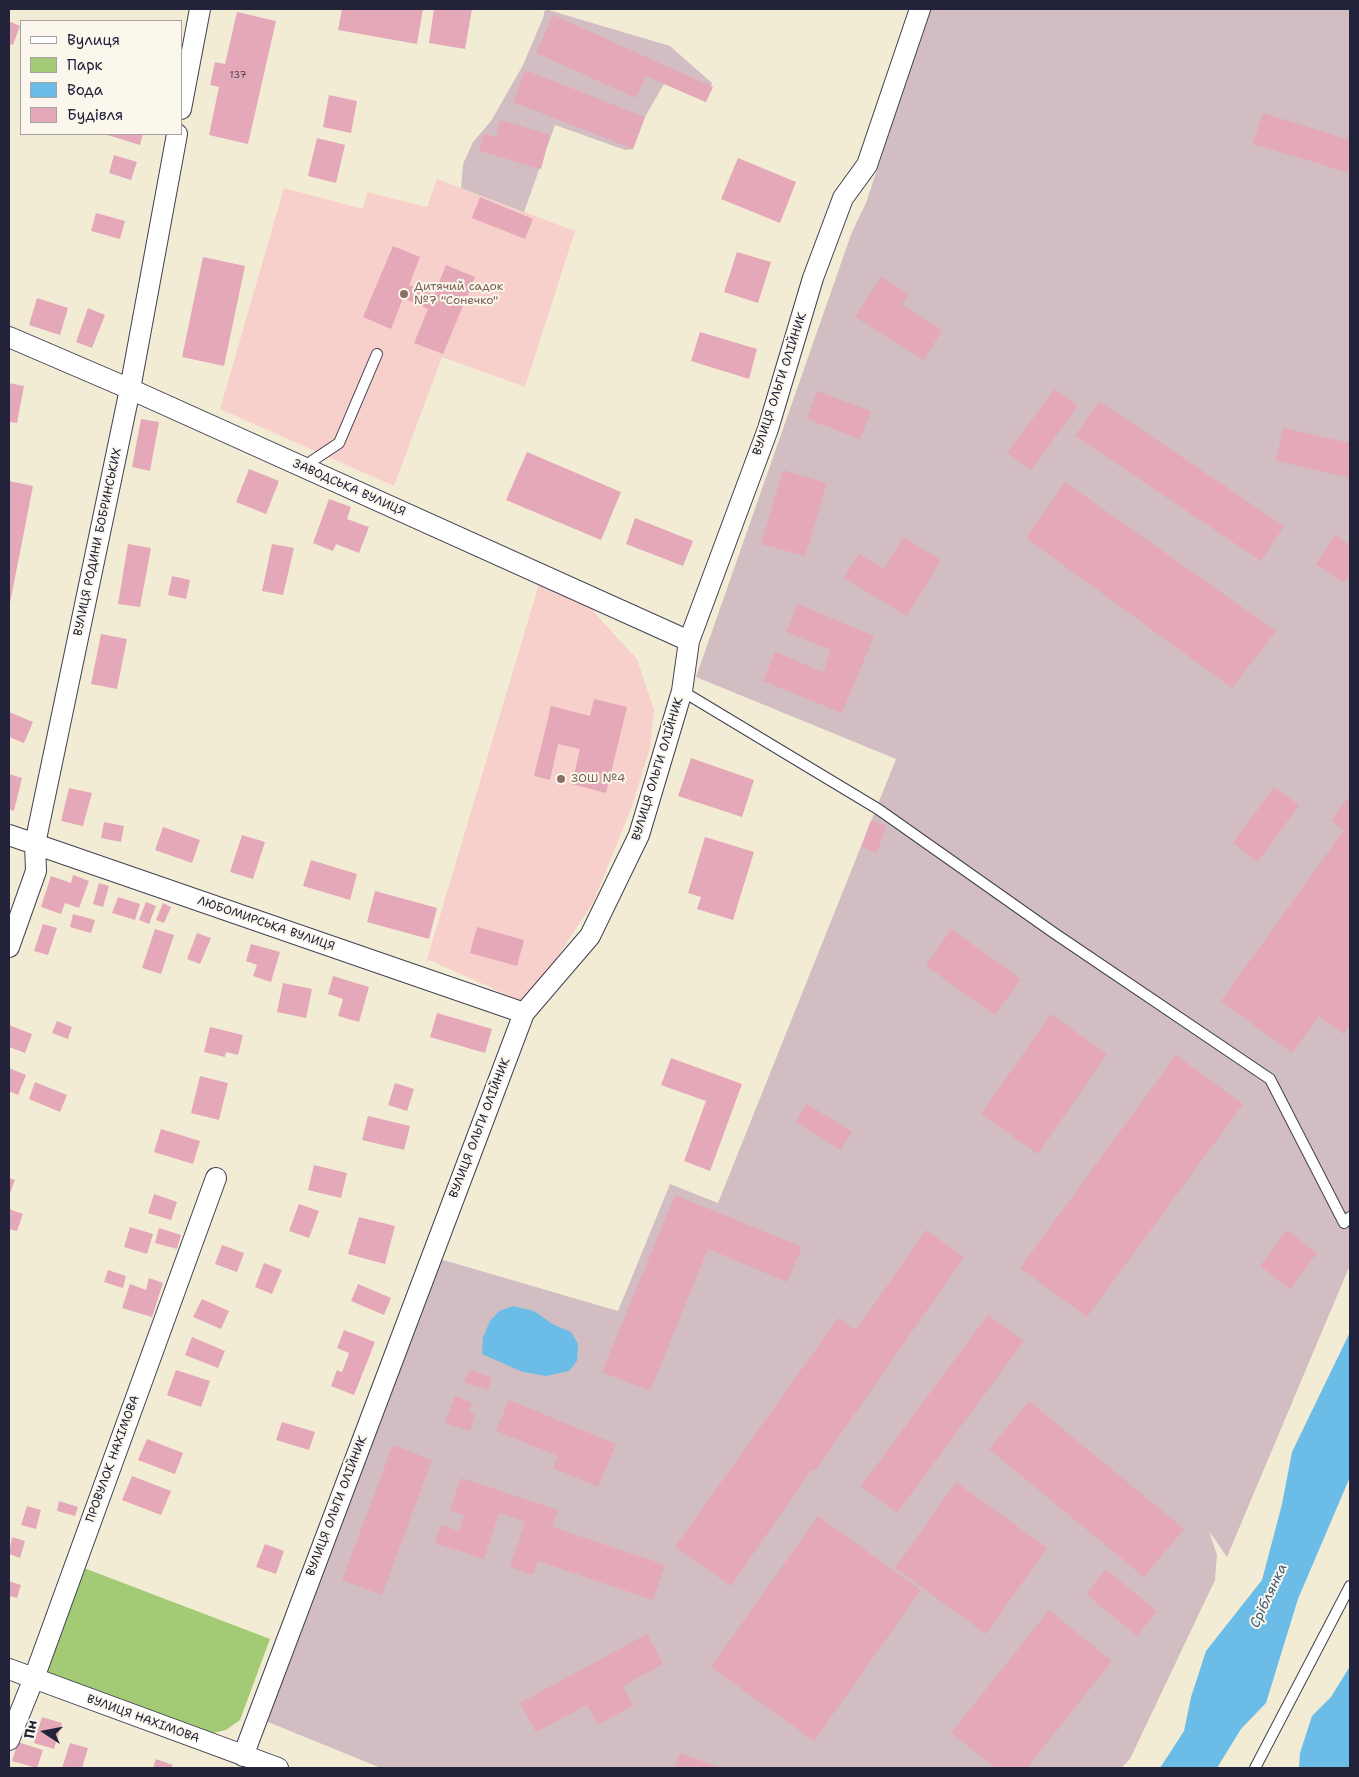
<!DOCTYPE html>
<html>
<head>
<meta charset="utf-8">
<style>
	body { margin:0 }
	#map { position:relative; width:1359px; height:1777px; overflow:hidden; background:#f3ecd5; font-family:"Shantell Sans",sans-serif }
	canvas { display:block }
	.frame { position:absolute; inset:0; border:10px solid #22223b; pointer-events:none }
	.legend { position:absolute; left:20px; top:20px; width:162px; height:115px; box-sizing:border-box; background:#fbf7ec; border:1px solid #a4a2a5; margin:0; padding:6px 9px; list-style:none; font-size:15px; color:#22223b }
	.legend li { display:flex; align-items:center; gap:10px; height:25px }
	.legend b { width:25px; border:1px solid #a4a2a5 }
	.north { position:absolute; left:20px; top:1707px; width:50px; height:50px; -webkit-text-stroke:4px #fbf7ec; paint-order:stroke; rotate:281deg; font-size:14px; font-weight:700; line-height:20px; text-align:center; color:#22223b }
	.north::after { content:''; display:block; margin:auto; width:18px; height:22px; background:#22223b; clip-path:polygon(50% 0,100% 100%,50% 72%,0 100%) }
</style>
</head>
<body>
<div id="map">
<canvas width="1359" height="1777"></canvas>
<div class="frame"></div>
<ul class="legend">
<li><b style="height:6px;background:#fff"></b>Вулиця</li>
<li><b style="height:14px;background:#a3ca75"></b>Парк</li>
<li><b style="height:14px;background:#6bbde7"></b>Вода</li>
<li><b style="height:14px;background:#e4a8b9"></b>Будівля</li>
</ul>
<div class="north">Пн</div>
</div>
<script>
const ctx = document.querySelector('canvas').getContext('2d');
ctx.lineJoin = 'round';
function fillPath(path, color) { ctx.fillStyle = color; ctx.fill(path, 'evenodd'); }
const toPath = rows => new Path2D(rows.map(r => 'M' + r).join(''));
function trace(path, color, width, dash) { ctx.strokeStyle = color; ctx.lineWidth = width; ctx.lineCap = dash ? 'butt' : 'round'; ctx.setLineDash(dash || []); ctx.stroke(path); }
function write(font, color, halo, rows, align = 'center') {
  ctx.font = font + ' "Shantell Sans",sans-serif'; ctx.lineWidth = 4; ctx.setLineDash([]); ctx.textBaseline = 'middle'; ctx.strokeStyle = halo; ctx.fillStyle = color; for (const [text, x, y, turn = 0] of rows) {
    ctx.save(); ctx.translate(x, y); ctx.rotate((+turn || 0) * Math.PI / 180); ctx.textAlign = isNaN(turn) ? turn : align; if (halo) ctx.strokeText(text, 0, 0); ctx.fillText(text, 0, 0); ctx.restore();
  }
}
fillPath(toPath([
	[437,179,575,231,525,387,442,357,394,486,220,409,284,188,363,209,367,192,427,207],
	[539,584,590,608,637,659,654,710,650,748,631,809,593,903,539,985,521,1001,427,959]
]), '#f7d0cb');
fillPath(toPath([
	[545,9,670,46,712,83,706,102,664,84,645,117,633,149,625,150,555,125,524,212,461,188,463,164,473,142,491,121,523,65,543,18],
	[930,9,1350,9,1350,1265,1227,1557,1209,1531,1217,1555,1215,1580,1130,1759,1121,1768,381,1768,263,1720,440,1259,618,1311,670,1184,718,1203,896,759,696,677,852,232,866,203]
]), '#d2bec2');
fillPath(toPath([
	[84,1568,270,1639,240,1720,226,1730,205,1735,44,1673]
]), '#a3ca75');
fillPath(toPath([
	[513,1306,534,1311,554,1325,571,1332,578,1344,577,1361,569,1371,546,1376,523,1372,482,1354,483,1337,490,1321,499,1311],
	[1350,1332,1350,1477,1298,1599,1266,1703,1241,1729,1217,1768,1160,1768,1184,1731,1191,1697,1206,1651,1262,1580,1282,1504,1292,1452],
	[1350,1666,1350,1768,1299,1768,1300,1753,1312,1716,1331,1697]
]), '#6bbde7');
fillPath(toPath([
	[342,9,423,9,417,44,338,30],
	[434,9,472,9,465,49,429,43],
	[237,12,276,21,248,144,209,135,219,87,210,85,215,62,225,64],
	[553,15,713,87,706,102,646,76,636,98,536,53],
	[9,21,20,26,13,45,9,44],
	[525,70,645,117,633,149,513,102],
	[329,95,357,101,351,133,323,127],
	[1263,113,1350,140,1350,161,1347,172,1253,144],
	[500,120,550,135,541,169,479,151,484,133,496,137],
	[104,134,143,134,140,145],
	[317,138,345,145,336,183,308,176],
	[114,155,137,162,131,180,109,173],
	[738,158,796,182,780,223,721,199],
	[480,197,533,219,525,239,472,218],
	[96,213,125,221,120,239,91,231],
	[393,246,420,257,409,285,434,295,446,265,475,277,443,354,414,343,428,309,403,298,391,329,363,317],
	[737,252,771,262,758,303,724,292],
	[203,257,245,266,224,366,182,357],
	[881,277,909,294,902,305,942,330,924,360,855,317],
	[37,298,68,308,60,335,29,325],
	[88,308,105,315,92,348,76,342],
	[700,332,757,349,749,379,691,361],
	[9,383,24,386,17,423,9,422],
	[1055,389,1078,406,1031,470,1007,453],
	[817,391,871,411,860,439,807,419],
	[1099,401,1284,526,1261,561,1075,436],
	[141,419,159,422,150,471,132,467],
	[1283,428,1350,443,1350,478,1276,461],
	[527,452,621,492,601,540,506,500],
	[249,469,279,481,266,514,236,502],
	[783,470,827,483,805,556,761,544],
	[9,481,33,486,10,603,9,603],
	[1065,482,1276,631,1232,688,1026,538],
	[329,499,351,507,347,519,369,527,359,553,336,544,333,551,313,543],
	[635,518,693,541,683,566,626,544],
	[1335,535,1350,545,1350,574,1344,583,1316,564],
	[903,537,941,560,907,616,844,578,859,554,884,569],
	[128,544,151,548,140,607,118,604],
	[272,544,294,548,283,595,262,591],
	[172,576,190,580,186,599,168,595],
	[798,604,874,636,842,713,763,681,775,652,823,672,831,650,786,632],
	[101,634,127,639,117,689,91,684],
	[594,699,627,707,606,793,572,784,580,749,558,744,550,780,534,776,551,706,590,716],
	[9,712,33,722,24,743,9,737],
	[691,758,754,780,742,817,678,796],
	[9,774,22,778,14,811,9,809],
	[1274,787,1299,805,1258,862,1233,843],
	[69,788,92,793,83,826,61,821],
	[1350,795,1350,1024,1343,1034,1319,1016,1292,1053,1221,1001,1344,830,1331,821],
	[871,820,886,826,877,853,861,847],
	[104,822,124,826,121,842,101,838],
	[163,827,200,840,192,863,155,850],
	[242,835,265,842,253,879,230,872],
	[705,837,754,852,733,920,697,909,701,897,688,893],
	[311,860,357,874,350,900,303,886],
	[73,875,89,881,79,908,65,903,61,914,41,907,51,876,71,883],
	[99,883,109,886,103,907,93,904],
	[375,891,437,908,429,939,367,922],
	[118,897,140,904,135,920,112,913],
	[146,902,156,906,149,924,139,920],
	[163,903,171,907,164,923,156,920],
	[73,914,95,920,91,933,70,927],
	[43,924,57,928,48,955,34,951],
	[477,927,524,940,517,966,470,953],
	[155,929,174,935,161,974,142,968],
	[951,929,1021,979,995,1015,926,966],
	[197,933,211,938,200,964,187,959],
	[251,944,280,952,271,982,253,976,257,965,246,961],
	[333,976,369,987,359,1022,338,1016,343,999,328,994],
	[283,983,312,989,306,1018,277,1012],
	[437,1013,492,1029,485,1053,430,1037],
	[1051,1014,1107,1054,1038,1154,981,1114],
	[57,1021,72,1027,68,1039,52,1033],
	[9,1025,32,1034,25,1053,9,1047],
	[210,1027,243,1035,238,1055,226,1052,225,1057,204,1052],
	[1176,1055,1243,1104,1087,1317,1020,1268],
	[671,1058,742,1084,710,1171,684,1161,706,1101,661,1085],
	[9,1068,26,1075,18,1095,9,1091],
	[200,1076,228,1083,219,1120,191,1113],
	[35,1082,67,1095,60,1112,29,1099],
	[395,1083,414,1089,407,1111,388,1105],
	[807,1104,852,1132,841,1150,796,1122],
	[368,1116,410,1126,404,1150,362,1140],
	[161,1129,200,1141,193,1164,154,1152],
	[314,1165,347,1173,341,1198,308,1190],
	[9,1178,15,1180,9,1196],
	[154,1194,177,1202,171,1220,148,1213],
	[675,1195,802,1247,787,1282,708,1249,650,1391,602,1372],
	[299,1204,319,1211,309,1238,289,1231],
	[9,1209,23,1214,17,1231,9,1229],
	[359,1217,395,1226,385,1264,348,1254],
	[130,1227,153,1234,147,1254,124,1247],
	[159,1228,181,1235,177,1249,155,1243],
	[926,1230,964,1257,815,1471,812,1469,731,1586,675,1547,838,1318,856,1330],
	[1287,1230,1317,1253,1290,1289,1260,1266],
	[222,1245,244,1253,237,1272,215,1264],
	[264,1263,282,1270,272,1294,255,1287],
	[108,1270,126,1276,123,1288,104,1282],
	[149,1278,163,1283,152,1317,122,1308,130,1284,146,1290],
	[358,1284,391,1298,384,1315,351,1301],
	[202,1299,229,1311,221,1329,193,1317],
	[988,1315,1024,1341,897,1513,861,1486],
	[344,1330,375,1342,354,1395,331,1386,337,1370,342,1372,349,1353,337,1348],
	[192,1337,225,1351,218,1368,185,1355],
	[176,1370,210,1381,201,1407,167,1395],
	[469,1370,492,1378,488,1390,464,1382],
	[455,1396,472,1403,469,1412,475,1414,470,1431,445,1423],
	[509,1400,616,1444,598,1487,553,1468,558,1456,496,1431],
	[1029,1401,1184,1529,1144,1577,989,1449],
	[282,1422,315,1432,309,1450,276,1440],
	[147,1439,183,1453,175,1474,138,1460],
	[393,1445,432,1460,382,1595,342,1580],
	[132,1476,171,1491,161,1515,122,1500],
	[461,1478,558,1510,552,1527,665,1565,653,1600,538,1561,533,1575,510,1567,525,1522,499,1513,484,1559,435,1543,441,1525,459,1531,464,1515,450,1510],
	[956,1482,1047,1548,986,1634,895,1568],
	[59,1501,78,1507,75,1516,57,1511],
	[27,1506,41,1510,36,1529,21,1525],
	[818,1516,921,1590,814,1741,711,1667],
	[12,1537,25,1541,20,1558,9,1554],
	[265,1544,284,1551,276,1574,256,1567],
	[1106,1569,1157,1611,1137,1636,1086,1594],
	[9,1581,21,1585,17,1598,9,1596],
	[1049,1610,1112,1661,1027,1768,996,1768,951,1733],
	[647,1634,663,1664,623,1686,633,1706,597,1725,587,1705,536,1732,520,1703],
	[42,1717,62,1723,54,1749,34,1743],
	[18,1742,43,1750,37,1768,12,1761],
	[70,1743,88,1748,82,1768,62,1768],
	[680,1753,721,1768,675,1768],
	[156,1759,173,1765,171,1768,153,1768]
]), '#e4a8b9');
const lane = toPath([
	[303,467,339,443,377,354],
	[682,691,878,809,1054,933,1270,1079,1344,1223,1350,1217],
	[1255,1768,1350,1586]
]);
const street = toPath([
	[181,109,200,9],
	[9,337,130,389,689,641],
	[9,835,524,1013],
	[9,947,36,871,35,844,130,389,177,134],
	[9,1669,278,1768],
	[9,1740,34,1678,216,1178],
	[243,1756,524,1013,590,936,639,835,682,691,689,641,768,429,813,278,843,198,867,165,920,9]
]);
trace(lane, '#414052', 12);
trace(street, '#414052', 22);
trace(lane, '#fff', 10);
trace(street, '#fff', 20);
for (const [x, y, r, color] of [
	[404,294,5,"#8d6e63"],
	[561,779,5,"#8d6e63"]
]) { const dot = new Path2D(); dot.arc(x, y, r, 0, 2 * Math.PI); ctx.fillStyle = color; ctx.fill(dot); trace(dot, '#fbf7ec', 2); }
write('10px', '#52445a', null, [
	["137",238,75]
]);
write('12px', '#785e54', '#fbf7ec', [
	["Дитячий садок",414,287],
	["№7 \"Сонечко\"",414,301],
	["ЗОШ №4",571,779]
], 'left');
write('12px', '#22223b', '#fbf7ec', [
	["ВУЛИЦЯ ОЛЬГИ ОЛІЙНИК",780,384,-72],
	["ЗАВОДСЬКА ВУЛИЦЯ",349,488,24],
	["ВУЛИЦЯ РОДИНИ БОБРИНСЬКИХ",98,542,-78],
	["ВУЛИЦЯ ОЛЬГИ ОЛІЙНИК",658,769,-73],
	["ЛЮБОМИРСЬКА ВУЛИЦЯ",266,924,19],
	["ВУЛИЦЯ ОЛЬГИ ОЛІЙНИК",480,1128,-69],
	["ПРОВУЛОК НАХІМОВА",113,1459,-70],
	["ВУЛИЦЯ ОЛЬГИ ОЛІЙНИК",337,1506,-69],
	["ВУЛИЦЯ НАХІМОВА",143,1719,20]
]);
write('italic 14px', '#3c5877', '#fbf7ec', [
	["Сріблянка",1269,1596,-65]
]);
</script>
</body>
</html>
